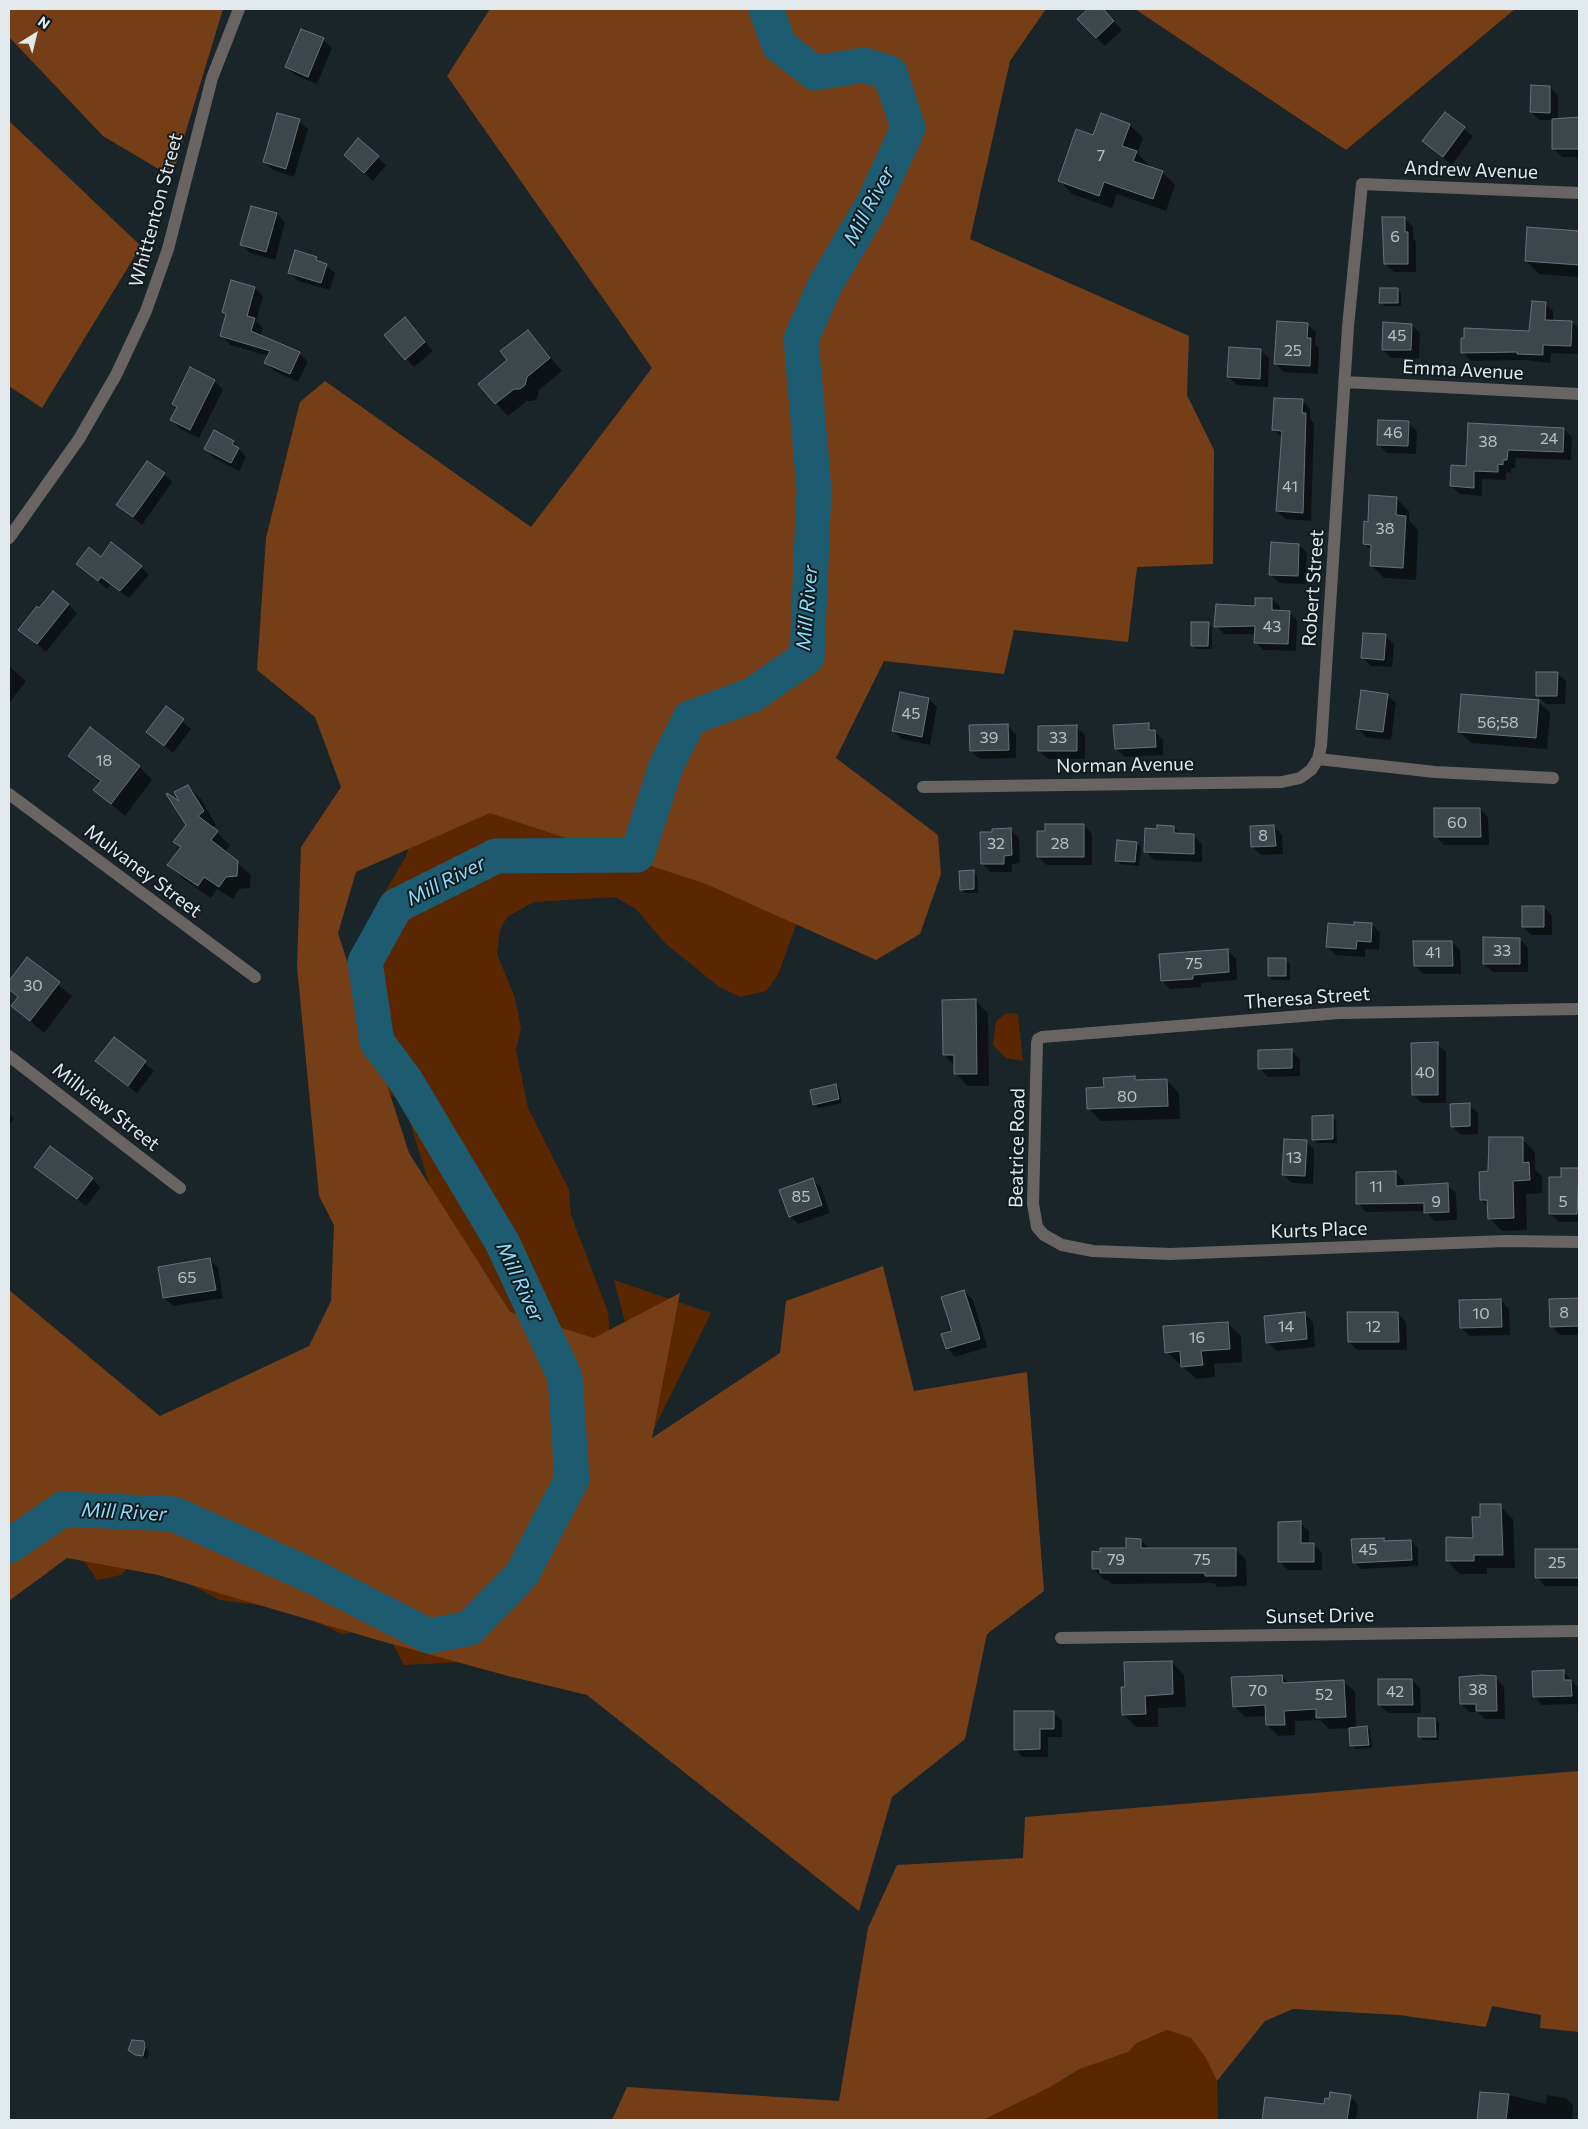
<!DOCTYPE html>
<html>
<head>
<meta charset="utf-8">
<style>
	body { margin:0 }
	#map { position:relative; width:1588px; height:2129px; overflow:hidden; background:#1a2529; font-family:Commissioner,sans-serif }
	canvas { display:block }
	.frame { position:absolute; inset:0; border:10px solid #e2e9ec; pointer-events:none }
	.north { position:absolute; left:10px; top:10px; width:50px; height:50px; -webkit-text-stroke:4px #111b1f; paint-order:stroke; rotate:36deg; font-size:14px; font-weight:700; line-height:20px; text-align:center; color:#e2e9ec }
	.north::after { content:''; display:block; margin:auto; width:18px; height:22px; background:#e2e9ec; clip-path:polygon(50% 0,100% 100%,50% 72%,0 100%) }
</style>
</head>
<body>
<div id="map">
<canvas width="1588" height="2129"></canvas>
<div class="frame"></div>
<div class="north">N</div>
</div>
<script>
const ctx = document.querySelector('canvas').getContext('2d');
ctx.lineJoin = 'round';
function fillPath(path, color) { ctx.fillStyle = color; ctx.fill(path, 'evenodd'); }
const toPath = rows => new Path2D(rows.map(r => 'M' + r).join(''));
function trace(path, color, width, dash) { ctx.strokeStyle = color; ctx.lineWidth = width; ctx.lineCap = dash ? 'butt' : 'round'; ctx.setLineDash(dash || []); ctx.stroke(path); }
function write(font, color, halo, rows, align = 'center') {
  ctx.font = font + ' Commissioner,sans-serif'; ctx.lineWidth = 4; ctx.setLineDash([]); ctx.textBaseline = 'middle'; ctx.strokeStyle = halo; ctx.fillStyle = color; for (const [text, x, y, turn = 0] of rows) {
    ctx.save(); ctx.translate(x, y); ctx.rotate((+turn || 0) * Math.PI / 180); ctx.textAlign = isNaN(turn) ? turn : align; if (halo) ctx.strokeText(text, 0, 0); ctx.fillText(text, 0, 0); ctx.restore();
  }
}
fillPath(toPath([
	[575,150,802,762,806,897,778,975,766,991,740,997,718,986,665,943,636,909,615,897,534,902,507,917,500,930,497,954,515,998,521,1028,516,1050,528,1108,569,1190,571,1215,608,1312,618,1450,464,1662,404,1665,383,1626,342,1634,289,1609,220,1600,138,1557,121,1575,97,1580,72,1544,192,1511,429,1184,404,1103,377,1086,357,1031,374,944,373,912,405,858,414,832,738,607],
	[1014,1013,1018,1015,1023,1061,1006,1058,993,1045,996,1021,1005,1014],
	[614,1280,711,1313,653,1431],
	[1167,2030,1191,2038,1206,2058,1217,2081,1218,2120,983,2120,1068,2077,1080,2069,1128,2052,1137,2043]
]), '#5b2700');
fillPath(toPath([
	[9,9,223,9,172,177,103,136,9,37],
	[490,9,1046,9,1010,61,970,239,1189,336,1187,395,1214,450,1213,564,1137,567,1128,642,1014,630,1004,674,884,661,836,758,938,835,941,874,920,934,876,960,706,884,490,813,356,872,338,933,409,1153,510,1312,594,1338,680,1293,652,1438,780,1353,786,1301,883,1266,914,1391,1027,1372,1044,1591,987,1634,965,1739,892,1797,859,1911,587,1695,508,1676,374,1639,158,1575,67,1558,9,1601,9,1290,160,1416,309,1346,331,1301,334,1225,319,1196,297,967,301,847,341,787,315,717,257,670,266,538,300,402,325,381,531,527,652,368,447,76],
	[1135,9,1515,9,1346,150],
	[9,121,141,246,42,408,9,386],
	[1579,1771,1579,2032,1540,2028,1541,2015,1492,2006,1486,2027,1399,2015,1293,2009,1265,2021,1217,2081,1206,2058,1191,2038,1167,2030,1137,2043,1128,2052,1080,2069,1050,2087,983,2120,612,2120,627,2087,839,2101,868,1928,897,1865,1023,1858,1025,1817]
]), '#753e16');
fillPath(toPath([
	[1090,9,1101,9,1122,30,1105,46,1079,19],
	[323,39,332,48,317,84,295,75,287,67],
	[1550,87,1558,96,1558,120,1579,119,1579,161,1575,157,1562,157,1554,149,1553,120,1540,120,1531,112],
	[1445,114,1473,136,1452,165,1424,141],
	[299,121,308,129,294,177,273,170,264,162],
	[1130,125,1143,138,1137,153,1149,165,1148,168,1162,172,1175,185,1166,211,1117,194,1112,208,1072,194,1060,181,1094,137],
	[358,140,386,165,373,181,354,164],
	[277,214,285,222,275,260,250,253,242,245],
	[1404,218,1413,227,1413,238,1416,242,1416,272,1394,272,1385,264],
	[1528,228,1579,232,1579,277,1539,274,1526,261],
	[316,258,335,273,330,290,298,281,290,273],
	[255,288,263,296,256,321,263,328,260,336,300,354,308,362,298,382,274,371,266,363,269,356,230,345,222,336,227,316,223,312],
	[1397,289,1401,293,1401,306,1384,306,1381,302],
	[1545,303,1553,311,1553,321,1572,322,1579,329,1579,354,1551,353,1550,363,1525,360,1471,361,1462,352,1466,339,1531,332],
	[1307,324,1316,332,1315,344,1319,348,1318,374,1283,372,1275,363],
	[1412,325,1420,333,1419,358,1391,358,1383,350],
	[413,327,433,351,414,367,406,359],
	[528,331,562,371,539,390,537,398,533,401,527,401,508,416,496,403,509,360],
	[1260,350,1269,358,1268,387,1237,385,1229,377],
	[191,369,215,381,223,390,199,438,180,429,172,420,178,409,173,404],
	[1302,400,1310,409,1310,419,1314,423,1311,521,1285,519,1277,511,1282,438,1274,430],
	[1408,422,1417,431,1416,454,1387,453,1378,444],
	[1469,425,1564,429,1572,437,1571,460,1516,458,1515,468,1511,468,1511,473,1506,472,1506,480,1482,479,1482,496,1460,494,1451,486,1467,468],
	[233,442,246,457,239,471,214,458,206,449],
	[164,474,172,482,142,525,118,505],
	[1396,498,1409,511,1409,520,1418,530,1416,580,1384,578,1371,565,1372,551,1365,544,1369,523],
	[1299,545,1307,553,1306,584,1279,583,1270,574],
	[101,558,141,567,149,575,129,598,110,584,107,589,78,564],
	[1272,599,1280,607,1280,612,1289,612,1297,620,1296,651,1263,650,1255,642,1256,634,1224,634,1216,626],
	[68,604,77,613,46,652,20,629],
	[1208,623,1212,627,1212,649,1196,649,1193,645],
	[1385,636,1394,644,1392,667,1371,666,1362,657],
	[9,666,26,681,9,703],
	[1557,673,1566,681,1565,704,1546,704,1537,695],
	[1387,695,1396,703,1391,740,1366,737,1357,728],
	[929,699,937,707,930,745,902,739,893,731],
	[1538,701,1550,713,1547,749,1471,743,1459,731],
	[166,708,191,729,173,753,148,732],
	[1007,725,1016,734,1016,758,980,759,971,751],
	[1148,725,1163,740,1163,755,1124,757,1116,748],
	[1077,727,1085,735,1085,759,1048,759,1039,751],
	[90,729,140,767,152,780,125,816,95,790,101,783,69,756],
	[188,786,201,799,216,825,212,828,230,845,225,852,251,875,250,888,239,889,233,899,217,889,211,898,182,878,169,865,181,848,175,842,188,825,182,805],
	[1480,809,1488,817,1489,845,1444,845,1436,837],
	[1084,825,1092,834,1092,865,1047,865,1038,857],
	[1274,826,1282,835,1283,854,1261,855,1252,847],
	[1174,827,1181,835,1193,835,1202,844,1202,862,1154,860,1146,852,1146,829],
	[1011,830,1019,838,1020,863,1012,864,1012,872,991,872,982,864],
	[1137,843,1141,847,1139,866,1120,864,1116,860],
	[973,871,977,875,978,893,965,893,961,889],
	[1544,907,1552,916,1552,935,1531,935,1523,927],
	[1372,924,1380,933,1379,950,1365,949,1365,957,1336,955,1327,946,1355,926],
	[1520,939,1528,948,1528,972,1493,972,1484,964],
	[1452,942,1460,950,1461,974,1423,974,1415,965],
	[1227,950,1236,959,1237,980,1201,983,1201,987,1170,989,1162,981],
	[27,959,72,996,44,1033,13,1006,18,998,9,989,9,983],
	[1286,960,1290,964,1290,980,1273,980,1269,976],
	[975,1000,988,1013,989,1086,968,1086,955,1073,955,1066,944,1055],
	[114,1038,154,1071,137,1093,97,1061],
	[1437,1044,1446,1052,1446,1103,1422,1103,1413,1095],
	[1291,1050,1300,1059,1300,1076,1268,1077,1260,1069],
	[1134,1078,1138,1081,1166,1080,1179,1093,1180,1119,1101,1121,1088,1108,1105,1088],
	[836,1085,839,1089,842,1103,818,1108,815,1104],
	[1469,1105,1478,1113,1478,1134,1461,1135,1452,1126],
	[9,1113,14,1118,9,1125],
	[1332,1117,1336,1120,1337,1143,1317,1143,1313,1139],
	[1522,1139,1535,1152,1535,1170,1542,1176,1542,1193,1526,1194,1527,1230,1502,1231,1489,1218,1489,1207,1481,1200,1489,1172],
	[1306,1141,1314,1150,1313,1184,1292,1183,1284,1175],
	[36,1167,92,1179,101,1187,86,1206],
	[1562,1169,1579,1169,1579,1222,1559,1222,1550,1214,1562,1178],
	[1396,1173,1404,1181,1404,1187,1447,1185,1456,1193,1457,1220,1434,1221,1426,1211,1366,1212,1358,1203],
	[812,1179,821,1187,830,1213,798,1224,790,1216],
	[210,1260,218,1268,223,1298,173,1306,164,1298],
	[964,1291,973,1300,987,1347,955,1357,947,1348],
	[1501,1300,1509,1309,1510,1335,1470,1336,1461,1328],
	[1551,1300,1579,1300,1579,1335,1560,1335,1551,1326],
	[1304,1313,1313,1322,1315,1347,1276,1351,1268,1342],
	[1398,1313,1406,1322,1407,1350,1357,1350,1349,1342],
	[1228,1323,1241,1336,1242,1362,1214,1364,1215,1377,1196,1379,1167,1352],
	[1500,1506,1513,1519,1515,1568,1487,1568,1487,1574,1460,1574,1447,1561,1474,1539,1482,1518],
	[1300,1523,1309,1531,1309,1544,1313,1544,1322,1553,1322,1570,1288,1570,1279,1561],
	[1383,1539,1387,1543,1411,1541,1418,1548,1418,1566,1361,1569,1354,1562],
	[1140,1540,1150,1549,1235,1549,1246,1560,1247,1586,1217,1587,1214,1583,1112,1584,1108,1580,1104,1580,1093,1568],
	[1536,1550,1579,1550,1579,1586,1545,1586,1537,1577],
	[1172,1662,1184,1675,1186,1707,1158,1708,1158,1727,1136,1727,1123,1714],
	[1563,1671,1579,1689,1579,1724,1577,1704,1542,1705,1534,1697],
	[1282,1676,1289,1684,1343,1681,1355,1692,1356,1728,1367,1727,1370,1731,1372,1748,1355,1749,1351,1745,1350,1728,1329,1729,1320,1720,1295,1721,1295,1735,1278,1736,1267,1725,1266,1716,1245,1717,1234,1706],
	[1495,1678,1504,1686,1505,1719,1485,1719,1478,1712,1469,1712,1461,1704],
	[1412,1680,1420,1688,1421,1713,1388,1713,1379,1705],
	[1053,1712,1062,1721,1062,1737,1048,1737,1048,1757,1023,1757,1015,1749],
	[1435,1719,1439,1723,1439,1740,1423,1740,1419,1736],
	[143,2042,149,2052,147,2059,134,2053],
	[1509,2095,1546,2104,1547,2095,1566,2098,1573,2105,1572,2120,1486,2120,1483,2117],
	[1350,2096,1358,2105,1356,2120,1264,2120,1266,2098,1325,2105,1330,2100]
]), '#0007');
trace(toPath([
	[9,1546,63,1509,174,1514,312,1576,429,1636,470,1628,522,1574,572,1479,565,1377,502,1242,406,1081,377,1042,365,962,396,906,496,856,637,855,666,766,690,718,752,695,807,657,814,489,801,339,824,287,874,202,908,128,890,73,864,65,815,73,779,45,766,9]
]), '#1d5c70', 35);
const building = toPath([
	[1088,9,1103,9,1114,21,1096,38,1077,19,1088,9],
	[301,29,324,38,308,77,285,67,301,29],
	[1531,85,1550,86,1550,113,1530,112,1531,85],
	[1445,112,1465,127,1443,157,1422,141,1445,112],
	[277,113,300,119,286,169,263,162,277,113],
	[1101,113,1130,124,1122,146,1137,151,1133,161,1163,171,1153,199,1104,182,1099,196,1058,181,1076,129,1093,135,1101,113],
	[1579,117,1579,149,1552,149,1552,119,1579,117],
	[358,138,379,156,364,173,344,155,358,138],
	[251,206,277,213,266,252,240,245,251,206],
	[1382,217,1405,217,1405,232,1408,232,1408,264,1384,264,1382,217],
	[1527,227,1579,231,1579,265,1525,261,1527,227],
	[295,250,317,257,316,260,327,264,321,283,288,273,295,250],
	[231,280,255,287,247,316,255,318,251,331,300,352,290,374,264,363,270,351,220,336,226,314,222,312,231,280],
	[1380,288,1398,288,1398,303,1379,303,1380,288],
	[1532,301,1546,302,1545,320,1572,321,1571,346,1543,345,1543,355,1517,354,1517,352,1461,353,1461,338,1464,338,1464,328,1529,331,1532,301],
	[405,317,425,342,405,360,384,335,405,317],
	[1277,321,1308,323,1307,338,1311,338,1310,366,1274,364,1277,321],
	[1383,322,1412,324,1411,350,1382,350,1383,322],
	[528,330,550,358,527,377,525,385,520,389,514,389,495,404,478,384,507,360,500,351,528,330],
	[1229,347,1261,349,1260,379,1227,377,1229,347],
	[190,367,215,380,190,430,170,420,177,407,172,404,190,367],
	[1274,398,1303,399,1302,413,1306,413,1303,513,1276,511,1282,431,1272,430,1274,398],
	[1378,420,1409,421,1408,446,1377,445,1378,420],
	[1468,423,1564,428,1563,452,1508,450,1507,460,1503,460,1503,465,1498,464,1498,472,1474,471,1474,488,1450,486,1451,465,1466,466,1468,423],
	[214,430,234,441,232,444,239,448,231,463,204,449,214,430],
	[147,461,165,473,133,517,116,505,147,461],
	[1369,495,1397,497,1396,515,1406,516,1403,568,1370,566,1371,545,1363,544,1364,521,1368,522,1369,495],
	[111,542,142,566,120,591,101,577,98,581,76,564,89,547,101,557,111,542],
	[1271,542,1299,544,1298,576,1269,575,1271,542],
	[53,591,69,604,37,644,18,630,37,606,39,608,53,591],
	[1255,598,1272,598,1272,610,1290,611,1288,644,1254,643,1255,626,1214,627,1216,604,1255,606,1255,598],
	[1191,622,1209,622,1208,646,1191,646,1191,622],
	[1363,633,1386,634,1384,660,1361,658,1363,633],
	[1536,672,1558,672,1557,696,1536,696,1536,672],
	[1361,690,1388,694,1383,732,1356,729,1361,690],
	[900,692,929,698,922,737,892,731,900,692],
	[1461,694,1539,700,1536,738,1458,732,1461,694],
	[166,706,184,719,164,746,146,732,166,706],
	[1149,723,1149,730,1155,730,1156,747,1115,749,1113,725,1149,723],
	[1008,724,1009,750,970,751,969,725,1008,724],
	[1077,725,1077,751,1038,751,1038,726,1077,725],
	[90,727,140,766,111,804,93,790,101,781,68,756,90,727],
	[188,785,204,811,198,816,218,831,211,840,238,861,237,876,226,877,219,887,204,877,198,886,167,865,181,847,173,842,186,825,166,794,167,793,179,801,174,792,188,785],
	[1434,808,1480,808,1481,837,1434,837,1434,808],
	[1045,824,1084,824,1084,857,1037,857,1037,831,1045,831,1045,824],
	[1157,825,1174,826,1174,833,1194,834,1194,854,1144,852,1145,828,1157,829,1157,825],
	[1274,825,1276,846,1251,847,1250,826,1274,825],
	[1011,828,1012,855,1004,856,1004,864,981,864,980,832,992,832,992,829,1011,828],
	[1117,840,1137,842,1135,862,1115,861,1117,840],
	[974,870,974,889,960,890,959,871,974,870],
	[1522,906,1544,906,1544,927,1522,927,1522,906],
	[1354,922,1372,923,1371,942,1357,941,1356,949,1326,947,1328,923,1354,925,1354,922],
	[1483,937,1520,938,1520,964,1483,964,1483,937],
	[1413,941,1452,941,1453,966,1414,966,1413,941],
	[1228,949,1229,972,1193,975,1193,979,1161,981,1159,954,1228,949],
	[27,957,60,982,30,1021,11,1006,18,997,9,989,9,981,27,957],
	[1268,958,1286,958,1286,976,1268,976,1268,958],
	[976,999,977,1074,954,1074,954,1055,943,1055,942,1000,976,999],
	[114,1037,146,1061,128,1086,95,1061,114,1037],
	[1438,1042,1438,1095,1412,1095,1411,1043,1438,1042],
	[1292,1049,1292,1068,1258,1069,1258,1050,1292,1049],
	[1135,1076,1135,1080,1167,1079,1168,1106,1087,1109,1086,1088,1104,1087,1103,1078,1135,1076],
	[836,1084,839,1099,813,1105,810,1090,836,1084],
	[1470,1103,1470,1126,1451,1127,1450,1104,1470,1103],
	[1333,1115,1333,1139,1312,1140,1312,1116,1333,1115],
	[1489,1137,1523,1137,1523,1163,1529,1162,1530,1180,1513,1181,1514,1218,1488,1219,1487,1200,1480,1200,1479,1172,1488,1171,1489,1137],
	[1284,1139,1307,1140,1305,1176,1282,1175,1284,1139],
	[50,1146,93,1178,77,1199,34,1167,50,1146],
	[1561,1168,1579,1168,1577,1214,1549,1214,1549,1177,1561,1177,1561,1168],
	[1396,1171,1396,1186,1448,1183,1449,1212,1424,1213,1424,1203,1356,1204,1356,1172,1396,1171],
	[813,1178,822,1205,789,1217,779,1190,813,1178],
	[210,1258,216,1290,163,1298,158,1267,210,1258],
	[964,1290,980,1339,946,1349,941,1334,952,1331,941,1297,964,1290],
	[1579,1298,1579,1326,1550,1327,1549,1299,1579,1298],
	[1501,1299,1502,1327,1460,1328,1459,1300,1501,1299],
	[1305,1312,1307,1339,1266,1343,1264,1316,1305,1312],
	[1347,1312,1398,1312,1399,1342,1348,1342,1347,1312],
	[1228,1322,1230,1349,1201,1351,1203,1365,1181,1367,1180,1351,1165,1353,1163,1326,1228,1322],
	[1480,1504,1501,1504,1503,1555,1474,1555,1474,1561,1446,1561,1446,1537,1473,1538,1472,1517,1480,1517,1480,1504],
	[1301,1521,1301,1543,1314,1543,1314,1562,1278,1562,1278,1522,1301,1521],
	[1126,1538,1141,1539,1141,1548,1236,1548,1236,1576,1205,1576,1205,1573,1100,1573,1100,1569,1092,1569,1092,1551,1100,1552,1100,1548,1126,1548,1126,1538],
	[1384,1538,1384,1541,1411,1540,1412,1560,1353,1563,1351,1539,1384,1538],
	[1535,1549,1579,1549,1579,1578,1535,1578,1535,1549],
	[1172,1661,1173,1694,1145,1696,1146,1714,1122,1715,1121,1687,1125,1687,1124,1662,1172,1661],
	[1564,1670,1564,1680,1571,1680,1572,1696,1533,1697,1532,1671,1564,1670],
	[1282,1675,1283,1683,1344,1680,1346,1717,1316,1718,1316,1709,1284,1711,1285,1725,1266,1725,1265,1705,1233,1707,1231,1677,1282,1675],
	[1482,1675,1496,1676,1497,1711,1476,1711,1476,1704,1460,1704,1459,1677,1482,1675],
	[1378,1679,1412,1679,1413,1705,1378,1705,1378,1679],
	[1014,1711,1054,1711,1054,1729,1040,1729,1040,1749,1014,1750,1014,1711],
	[1418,1718,1435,1718,1436,1737,1418,1737,1418,1718],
	[1367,1726,1369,1745,1350,1746,1349,1728,1367,1726],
	[132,2040,144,2041,145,2047,143,2056,135,2055,128,2050,132,2040],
	[1330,2092,1351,2095,1347,2120,1262,2120,1265,2097,1324,2104,1325,2098,1329,2099,1330,2092],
	[1480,2092,1509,2094,1506,2120,1477,2120,1480,2092]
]);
fillPath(building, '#3b474b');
trace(building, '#657277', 1);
trace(toPath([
	[1345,382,1579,394],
	[9,538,79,439,116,375,146,311,168,249,212,78,239,9],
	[1318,759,1435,772,1553,778],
	[923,787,1282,782,1300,778,1311,770,1318,759,1321,746,1348,327,1362,184,1579,193],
	[9,794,255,977],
	[1579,1009,1339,1013,1042,1037,1038,1039,1037,1043,1033,1204,1037,1227,1044,1235,1062,1245,1093,1251,1170,1254,1505,1241,1579,1242],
	[9,1056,180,1188],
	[1061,1638,1579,1631]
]), '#696461', 12);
write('16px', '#b8c0c4', null, [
	["7",1101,156],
	["6",1395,237],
	["45",1397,336],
	["25",1293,351],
	["46",1393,433],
	["24",1549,439],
	["38",1488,442],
	["41",1290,487],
	["38",1385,529],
	["43",1272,627],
	["45",911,714],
	["56;58",1498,723],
	["39",989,738],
	["33",1058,738],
	["18",104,761],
	["60",1457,823],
	["8",1263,836],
	["32",996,844],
	["28",1060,844],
	["33",1502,951],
	["41",1433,953],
	["75",1194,964],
	["30",33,986],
	["40",1425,1073],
	["80",1127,1097],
	["13",1294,1158],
	["11",1376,1187],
	["85",801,1197],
	["9",1436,1202],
	["5",1563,1202],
	["65",187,1278],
	["8",1564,1313],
	["10",1481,1314],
	["14",1286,1327],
	["12",1373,1327],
	["16",1197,1338],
	["45",1368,1550],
	["79",1116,1560],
	["75",1202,1560],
	["25",1557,1563],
	["38",1478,1690],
	["70",1258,1691],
	["42",1395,1692],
	["52",1324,1695]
]);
write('19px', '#e2e9ec', '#111b1f', [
	["Andrew Avenue",1471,170,2],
	["Whittenton Street",156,210,-75],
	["Emma Avenue",1463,370,3],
	["Robert Street",1313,588,-86],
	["Norman Avenue",1125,765,-1],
	["Mulvaney Street",143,871,37],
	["Theresa Street",1307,998,-4],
	["Millview Street",106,1107,38],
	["Beatrice Road",1017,1148,-89],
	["Kurts Place",1319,1230,-2],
	["Sunset Drive",1320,1616,-1]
]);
write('italic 20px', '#8edefb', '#111b1f', [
	["Mill River",869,206,-62],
	["Mill River",807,608,-85],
	["Mill River",446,881,-27],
	["Mill River",520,1282,65],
	["Mill River",124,1512,3]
]);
</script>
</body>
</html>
